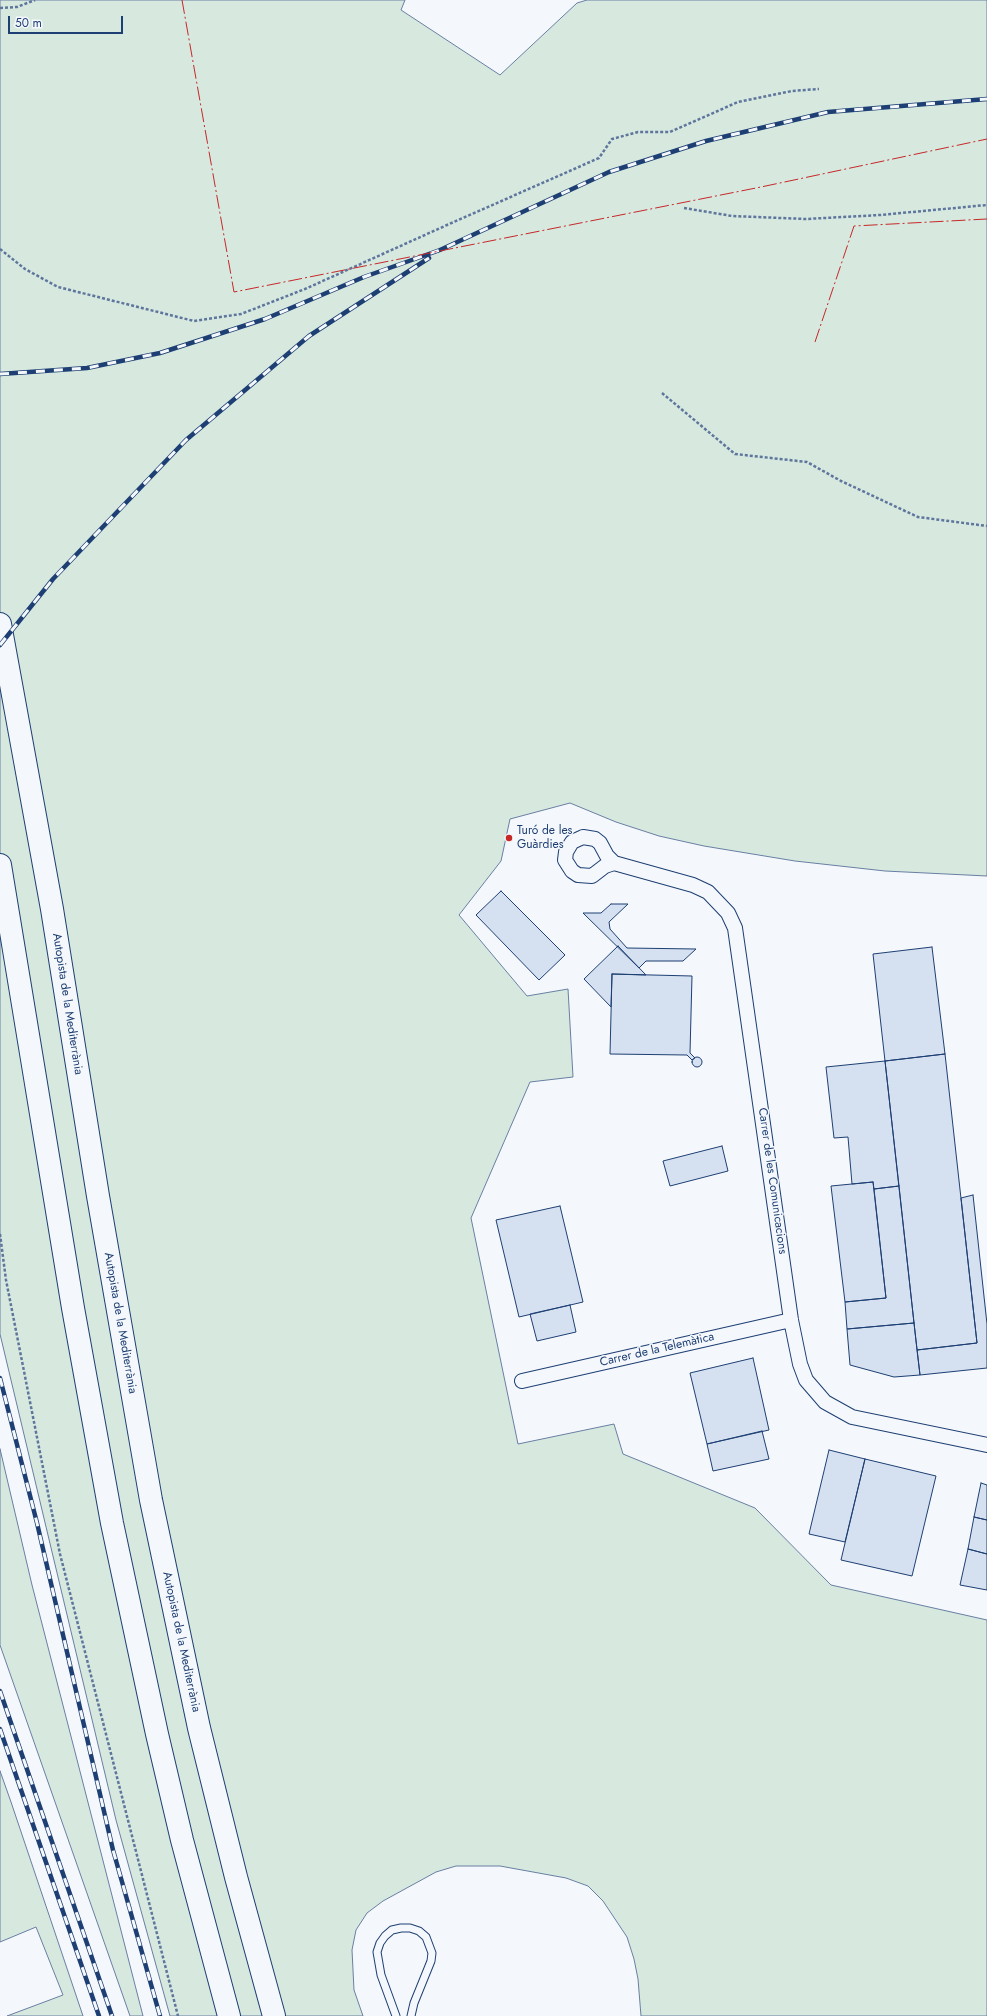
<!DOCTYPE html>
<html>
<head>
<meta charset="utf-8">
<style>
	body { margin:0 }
	#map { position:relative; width:987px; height:2016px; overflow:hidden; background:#f4f7fb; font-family:Jost,sans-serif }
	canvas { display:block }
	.scale { position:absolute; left:8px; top:16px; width:115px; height:18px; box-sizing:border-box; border:2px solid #1d3f73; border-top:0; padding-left:5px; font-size:12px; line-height:14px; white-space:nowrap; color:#1d3f73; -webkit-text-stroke:3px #f4f7fb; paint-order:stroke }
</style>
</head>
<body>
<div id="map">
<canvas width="987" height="2016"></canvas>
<div class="scale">50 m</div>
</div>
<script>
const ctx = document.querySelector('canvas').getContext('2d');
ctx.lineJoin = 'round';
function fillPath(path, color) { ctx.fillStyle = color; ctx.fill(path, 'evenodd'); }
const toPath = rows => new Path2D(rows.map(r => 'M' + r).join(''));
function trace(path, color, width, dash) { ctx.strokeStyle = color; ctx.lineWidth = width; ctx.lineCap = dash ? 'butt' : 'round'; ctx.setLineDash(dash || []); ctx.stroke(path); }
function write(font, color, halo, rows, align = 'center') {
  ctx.font = font + ' Jost,sans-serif'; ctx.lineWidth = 3; ctx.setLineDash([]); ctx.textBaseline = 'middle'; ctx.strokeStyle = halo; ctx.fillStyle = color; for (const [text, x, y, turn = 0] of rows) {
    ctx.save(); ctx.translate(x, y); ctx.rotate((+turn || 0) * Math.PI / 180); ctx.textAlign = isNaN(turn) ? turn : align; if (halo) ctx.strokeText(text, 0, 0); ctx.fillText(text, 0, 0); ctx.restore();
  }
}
const green = toPath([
	[0,0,405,0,401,10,500,75,577,3,587,0,987,0,987,876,885,871,795,861,704,846,659,836,616,822,570,803,510,819,501,861,459,915,527,996,568,989,573,1077,530,1082,471,1218,518,1444,614,1424,623,1454,755,1508,831,1585,987,1620,987,2016,641,2016,638,1979,634,1959,627,1937,603,1901,588,1886,566,1878,500,1866,456,1866,436,1872,383,1901,367,1913,356,1930,352,1950,354,1990,363,2016,170,2016,116,1820,0,1334,0,0],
	[0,1449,32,1585,143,2016,130,2016,0,1645,0,1449],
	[0,1771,11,1802,83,2016,7,2016,63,1995,36,1927,0,1942,0,1771]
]);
fillPath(green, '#d7e8df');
trace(green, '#687fa3', 1);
const building = toPath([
	[501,891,565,955,539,980,476,915,501,891],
	[611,904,628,904,609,922,610,929,627,948,696,949,683,961,646,961,639,968,583,913,601,913,611,904],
	[618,946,646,975,612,974,611,1007,584,979,618,946],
	[932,947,945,1054,885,1061,873,954,932,947],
	[612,974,692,976,690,1053,695,1058,692,1060,687,1055,610,1054,612,974],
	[945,1054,977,1343,917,1350,885,1061,945,1054],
	'692 1062a5 5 0 1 1 10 0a5 5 0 1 1-10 0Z',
	[885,1061,899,1186,874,1189,873,1182,852,1184,848,1137,834,1138,826,1067,885,1061],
	[722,1146,728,1171,670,1186,663,1161,722,1146],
	[873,1182,886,1298,845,1302,831,1186,873,1182],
	[899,1186,914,1323,847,1329,845,1302,886,1298,874,1189,899,1186],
	[973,1195,987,1324,987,1368,920,1375,917,1350,977,1343,961,1198,973,1195],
	[560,1206,583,1302,519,1317,496,1220,560,1206],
	[570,1305,576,1332,537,1341,530,1314,570,1305],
	[914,1323,920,1375,894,1377,850,1365,847,1329,914,1323],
	[753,1358,769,1430,707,1444,690,1373,753,1358],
	[762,1431,769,1459,713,1471,707,1444,762,1431],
	[829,1450,865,1459,845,1542,809,1534,829,1450],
	[865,1459,936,1476,912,1576,841,1560,865,1459],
	[981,1483,987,1485,987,1520,974,1517,981,1483],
	[974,1517,987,1520,987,1554,968,1549,974,1517],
	[968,1549,987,1554,987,1590,960,1585,968,1549]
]);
fillPath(building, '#d5e0f0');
trace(building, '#1d3f73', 1);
const service = toPath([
	[396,2016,381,1975,377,1952,380,1943,385,1936,392,1930,401,1928,410,1928,419,1931,426,1937,432,1953,431,1961,414,2003,411,2016]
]);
const minor = toPath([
	[583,837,595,839,600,843,607,856,614,863,605,866,592,876,578,875,572,871,565,860,566,852,572,842,583,837],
	[614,863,693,885,708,892,728,913,735,928,791,1320,800,1364,806,1380,825,1402,852,1417,987,1445],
	[522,1381,791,1320]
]);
const motorway = toPath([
	[0,624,52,909,98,1196,151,1500,199,1728,236,1877,274,2016],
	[0,865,73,1308,112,1523,157,1734,182,1840,229,2016]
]);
trace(service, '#1d3f73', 9);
trace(minor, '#1d3f73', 16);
trace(motorway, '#1d3f73', 24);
trace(toPath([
	[0,8,17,7,35,0],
	[684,208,732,216,806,219,880,215,987,205],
	[0,249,25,269,58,287,194,321,241,314,305,289,447,225,599,158,612,139,638,132,670,132,738,102,792,91,819,89],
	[662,393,735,454,807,462,841,481,918,517,987,526],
	[0,1234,6,1280,60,1554,178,2016]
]), '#5e769c', 2.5, [3, 2]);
trace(service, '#f4f7fb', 7);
trace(minor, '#f4f7fb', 14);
trace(motorway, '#f4f7fb', 22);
const rail = toPath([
	[0,374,87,368,160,353,265,319,364,277,440,250,609,172,706,141,828,112,987,99],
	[0,645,53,579,186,440,309,336,429,258],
	[0,1378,37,1523,113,1850,160,2016],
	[0,1691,112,2016],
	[0,1729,99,2016]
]);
trace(rail, '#1d3f73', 4.5);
trace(rail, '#f4f7fb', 3, [9]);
trace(toPath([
	[182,0,234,292,761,187,987,139],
	[815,342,854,226,987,219]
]), '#c62828', 1, [14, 3, 2, 3]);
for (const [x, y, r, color] of [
	[509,838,4,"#c62828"]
]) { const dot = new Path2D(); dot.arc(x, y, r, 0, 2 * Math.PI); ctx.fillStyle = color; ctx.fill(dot); trace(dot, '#f4f7fb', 1.5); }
write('12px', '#1d3f73', '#f4f7fb', [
	["Turó de les",517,831],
	["Guàrdies",517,845]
], 'left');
write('12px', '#1d3f73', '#f4f7fb', [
	["Autopista de la Mediterrània",67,1004,81],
	["Carrer de les Comunicacions",772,1181,82],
	["Autopista de la Mediterrània",120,1323,80],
	["Carrer de la Telemàtica",657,1350,-13],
	["Autopista de la Mediterrània",181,1642,78]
]);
</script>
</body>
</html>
